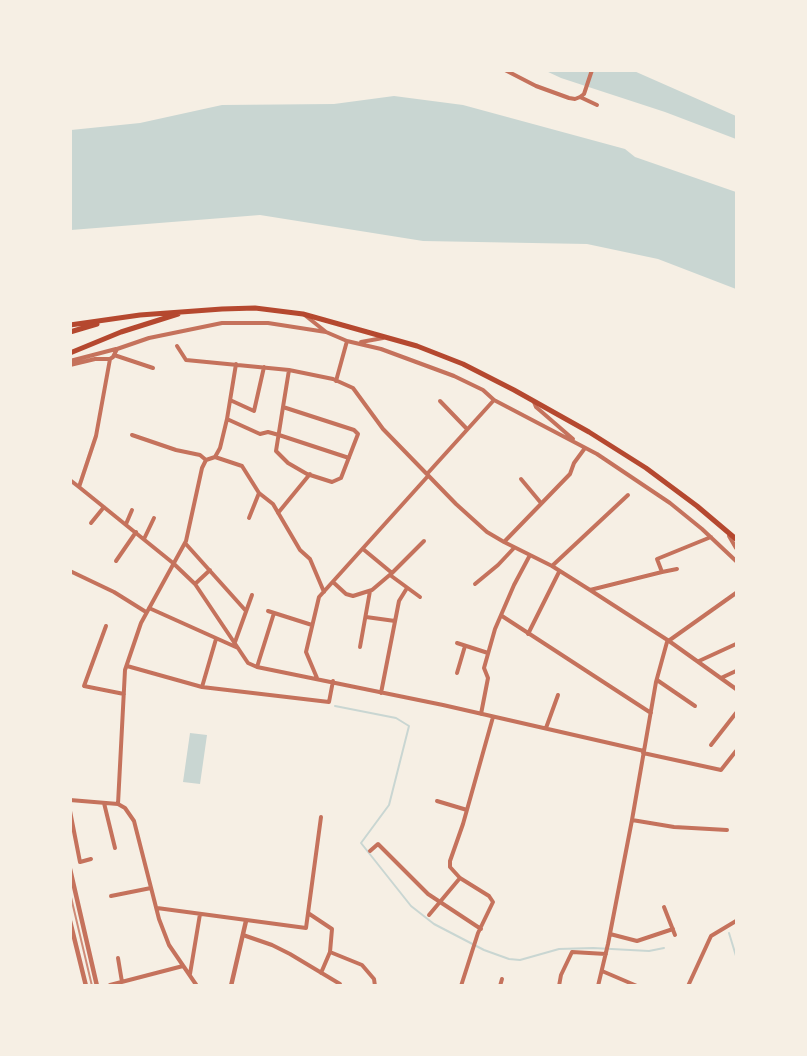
<!DOCTYPE html>
<html>
<head>
<meta charset="utf-8">
<style>
	body { margin:0 }
	#map { position:relative; width:807px; height:1056px; overflow:hidden; background:#f6efe4; font-family:Rubik,sans-serif }
	canvas { display:block }
	.frame { position:absolute; inset:0; border:72px solid #f6efe4; pointer-events:none }
</style>
</head>
<body>
<div id="map">
<canvas width="807" height="1056"></canvas>
<div class="frame"></div>
</div>
<script>
const ctx = document.querySelector('canvas').getContext('2d');
ctx.lineJoin = 'round';
function fillPath(path, color) { ctx.fillStyle = color; ctx.fill(path, 'evenodd'); }
const toPath = rows => new Path2D(rows.map(r => 'M' + r).join(''));
function trace(path, color, width, dash) { ctx.strokeStyle = color; ctx.lineWidth = width; ctx.lineCap = dash ? 'butt' : 'round'; ctx.setLineDash(dash || []); ctx.stroke(path); }
fillPath(toPath([
	[546,71,634,71,736,116,736,139,665,112,561,78],
	[394,96,463,105,625,149,635,157,736,192,736,289,658,259,587,244,423,241,260,215,71,230,71,130,140,123,222,105,334,104],
	[190,733,207,735,200,784,183,782]
]), '#c9d6d2');
trace(toPath([
	[335,706,396,718,409,726,389,805,361,843,411,906,434,924,484,950,509,959,520,960,559,949,593,948,649,951,664,948],
	[729,933,736,956]
]), '#c9d6d2', 2);
trace(toPath([
	[505,70,536,86,569,98,575,99,580,97,584,94,592,70],
	[580,97,597,105],
	[306,316,326,332],
	[361,342,383,338],
	[177,346,186,360,289,370,333,379,353,388,383,429,456,504,487,532,504,542],
	[114,355,153,368],
	[70,361,116,349],
	[236,364,227,419,260,434,268,432,279,435,349,458],
	[70,365,95,359,110,359],
	[336,381,347,341],
	[230,400,254,411,264,367],
	[440,401,467,429],
	[534,402,536,407,573,439],
	[283,407,354,430,358,434,341,478,332,482,307,474,288,463,276,451,283,407,289,370],
	[227,419,220,448,215,457,242,466,259,493,273,504,300,550,310,559,324,592],
	[132,435,176,450,200,455,206,460,215,457],
	[585,448,574,463,570,474,504,542,552,566,590,590,669,641,736,689],
	[427,474,494,400],
	[521,479,541,503],
	[70,480,79,487],
	[278,513,310,474],
	[249,518,259,493],
	[91,523,104,507],
	[126,524,132,510],
	[729,536,736,548],
	[144,539,154,518],
	[185,543,246,611],
	[116,561,136,532],
	[552,566,628,495],
	[70,571,114,592,146,612],
	[662,572,677,569],
	[392,573,424,541],
	[390,575,420,597],
	[333,582,346,594,353,596,372,590,392,573,363,549],
	[195,584,210,570],
	[475,584,498,565,514,548],
	[590,590,662,572,657,559,711,537],
	[149,608,238,648],
	[268,611,312,625],
	[502,616,651,713],
	[366,617,395,621],
	[106,626,84,686,124,694],
	[528,634,559,572],
	[235,642,252,595],
	[457,643,488,653],
	[360,647,370,591],
	[699,661,736,644],
	[127,666,202,687,329,702,333,681],
	[257,667,274,613],
	[457,673,465,646],
	[317,678,306,652,319,597,428,476],
	[721,678,736,671],
	[657,680,695,706],
	[202,687,216,639],
	[381,693,399,601,407,588],
	[481,714,488,678,484,668,495,629,514,585,530,555],
	[546,728,558,695],
	[711,745,736,713],
	[644,751,443,705,257,667,248,663,195,584,173,563,79,487,96,436,110,359,113,357,117,349,149,338,222,323,268,323,326,332,347,341,381,349,454,376,483,390,494,400,597,454,670,503,702,529,736,561],
	[643,753,721,770,736,751],
	[70,800,118,804,125,808,134,821,159,919,169,945,197,986],
	[437,801,467,810],
	[104,803,115,848],
	[118,804,125,670,141,623,186,541,202,468,206,460],
	[70,811,80,862,91,859],
	[632,820,674,827,727,830],
	[370,851,378,844,428,894,481,929],
	[111,896,151,888],
	[664,907,675,935],
	[157,908,306,928,321,817],
	[308,913,332,929,330,952],
	[429,915,460,878],
	[610,934,637,941,673,929],
	[243,935,272,945,290,954,340,984,340,986],
	[118,958,122,982],
	[602,971,637,986],
	[321,973,330,952,362,965,374,979,375,986],
	[190,974,200,914],
	[110,985,183,966],
	[461,986,478,933,493,902,489,896,460,878,450,867,450,861,463,824,493,717],
	[500,986,502,979],
	[559,986,561,975,572,952,606,954],
	[598,986,608,944,632,820,656,682,667,642,736,593],
	[688,986,711,936,736,921]
]), '#c5725c', 4);
trace(toPath([
	[70,869,97,986],
	[70,921,86,986],
	[231,986,246,921]
]), '#c5725c', 4.5);
trace(toPath([
	[70,325,140,315,222,309,255,308,303,314,417,346,463,364,514,390,589,432,646,468,697,506,736,539],
	[70,332,97,324],
	[70,353,121,332,178,314]
]), '#b5482f', 5);
trace(toPath([
	[70,893,92,986]
]), '#cf8b77', 2);
</script>
</body>
</html>
